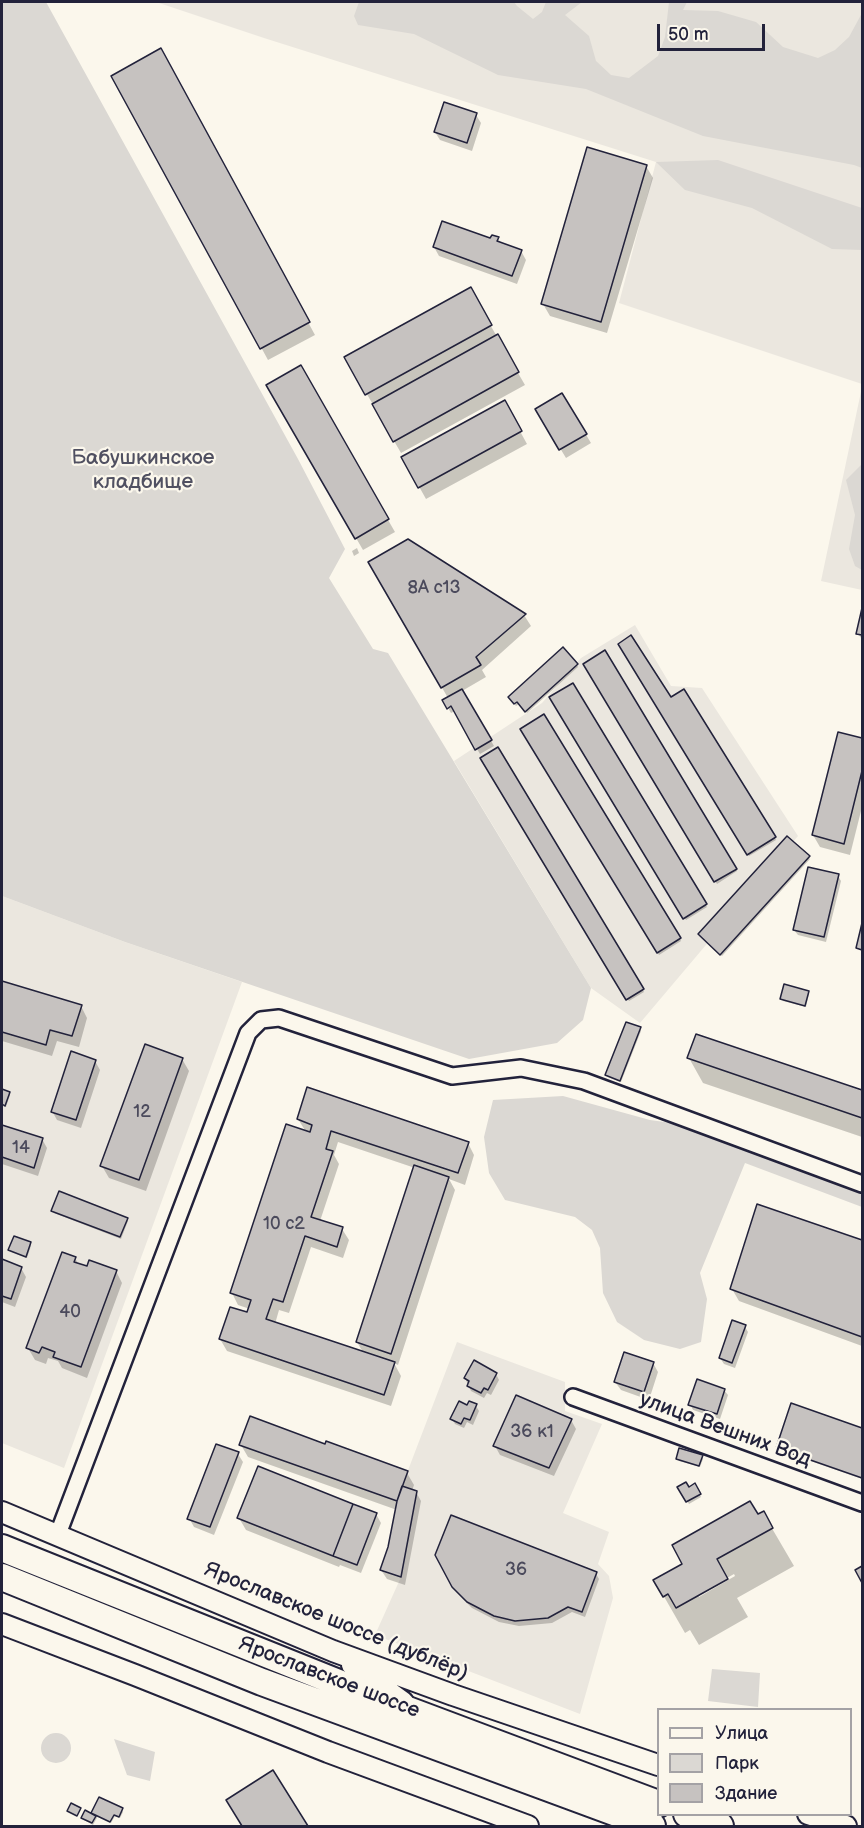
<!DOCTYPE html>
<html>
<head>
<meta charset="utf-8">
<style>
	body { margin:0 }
	#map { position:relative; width:864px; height:1828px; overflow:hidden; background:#fbf7ec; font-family:"Balsamiq Sans",sans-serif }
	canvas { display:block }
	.frame { position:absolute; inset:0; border:3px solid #22223b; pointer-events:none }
	.legend { position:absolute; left:657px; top:1708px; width:195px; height:108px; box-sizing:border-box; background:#fbf7ec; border:2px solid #a4a2a5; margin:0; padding:8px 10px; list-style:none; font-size:18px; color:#22223b }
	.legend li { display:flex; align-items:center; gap:12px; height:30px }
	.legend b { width:30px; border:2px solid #a4a2a5 }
	.scale { position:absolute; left:657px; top:24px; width:108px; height:27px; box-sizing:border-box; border:3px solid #22223b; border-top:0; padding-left:8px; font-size:18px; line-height:21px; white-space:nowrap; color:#22223b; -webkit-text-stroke:4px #fbf7ec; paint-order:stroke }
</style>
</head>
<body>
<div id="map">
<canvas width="864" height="1828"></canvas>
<div class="frame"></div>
<ul class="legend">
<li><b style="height:8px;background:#fbf7ec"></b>Улица</li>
<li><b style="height:16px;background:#dbd8d3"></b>Парк</li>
<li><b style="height:16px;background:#c6c2c0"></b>Здание</li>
</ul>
<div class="scale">50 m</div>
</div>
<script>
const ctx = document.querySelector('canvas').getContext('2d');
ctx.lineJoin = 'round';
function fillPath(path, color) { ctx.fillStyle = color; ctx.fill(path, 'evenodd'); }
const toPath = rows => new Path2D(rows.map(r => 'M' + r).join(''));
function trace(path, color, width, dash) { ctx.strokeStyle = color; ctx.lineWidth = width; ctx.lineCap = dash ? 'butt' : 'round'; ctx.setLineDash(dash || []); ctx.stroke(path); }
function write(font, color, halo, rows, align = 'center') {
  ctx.font = font + ' "Balsamiq Sans",sans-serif'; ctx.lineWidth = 4.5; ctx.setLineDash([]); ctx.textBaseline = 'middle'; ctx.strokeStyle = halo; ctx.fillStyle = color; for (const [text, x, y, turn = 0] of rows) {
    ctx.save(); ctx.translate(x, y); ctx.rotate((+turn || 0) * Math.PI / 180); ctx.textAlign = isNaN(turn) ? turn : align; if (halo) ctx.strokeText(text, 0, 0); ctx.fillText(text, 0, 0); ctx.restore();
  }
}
fillPath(toPath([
	[156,2,862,2,862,384,619,303,656,162,264,38],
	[862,387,862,590,821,581],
	[635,625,671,686,702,688,798,836,640,1023,591,988,454,761,542,703,581,658],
	[2,896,125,942,242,982,64,1468,2,1443],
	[457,1342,565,1382,565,1411,602,1424,563,1513,609,1532,598,1564,609,1576,613,1598,580,1714,375,1635,401,1577,417,1491,402,1486]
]), '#ebe7df');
fillPath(toPath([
	[2,2,46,2,298,459,345,549,329,578,373,649,388,653,591,988,583,1020,557,1043,469,1059,125,942,2,896],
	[359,2,514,2,517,6,533,19,542,12,546,2,582,2,565,15,589,36,596,61,611,75,629,78,658,56,665,37,669,2,687,2,683,10,718,11,756,22,783,47,818,58,835,50,849,37,862,13,862,168,854,165,703,136,586,89,498,75,414,34,358,25,354,16],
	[718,160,862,208,862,250,832,249,752,208,685,190,656,162],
	[862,464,862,570,855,566,849,549,855,515,846,480],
	[563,1096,650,1120,694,1126,862,1188,862,1207,745,1163,700,1273,707,1299,701,1342,680,1349,644,1340,617,1322,603,1293,600,1248,592,1230,575,1217,505,1200,489,1173,484,1137,493,1100],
	[712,1669,760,1673,758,1707,708,1701],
	'41 1748a15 15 0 1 1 30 0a15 15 0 1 1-30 0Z',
	[114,1739,155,1752,150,1781,127,1775]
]), '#dbd8d3');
fillPath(toPath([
	[167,62,315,335,268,360,113,76],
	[476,115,481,123,472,151,440,140,435,132],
	[646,166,653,178,607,333,550,316,543,304],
	[498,238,501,244,521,251,526,260,517,284,439,256,434,247],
	[470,290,525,385,401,453,346,358],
	[300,367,395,532,363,550,268,386],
	[562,395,591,443,566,458,537,410],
	[504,402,527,444,426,499,403,458],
	[357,548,359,553,354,556,352,551],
	[370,563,524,615,531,626,482,670,486,677,462,691,494,746,480,754,455,711,451,713,444,701,448,698],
	[862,615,862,639,858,634],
	[620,645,670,699,684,691,776,840,749,856],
	[605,652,737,871,717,884,585,664],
	[577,665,578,667,527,713,519,704,516,706,511,700],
	[573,685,707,907,686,920,551,698],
	[544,716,681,941,659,955,522,729],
	[839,734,862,740,862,807,850,855,820,847,813,835],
	[497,749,644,992,629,1001,482,759],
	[808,857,810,859,722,956,701,937,699,935],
	[838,876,841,881,826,942,798,935,794,930],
	[2,983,81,1006,87,1018,79,1047,57,1041,52,1056,2,1041],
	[808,992,809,994,806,1007,783,1001,781,998],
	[640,1029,641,1031,621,1082,608,1077,607,1075],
	[697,1035,862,1092,862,1137,703,1083,689,1058],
	[182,1059,189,1071,146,1191,109,1178,102,1166],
	[95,1061,100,1070,81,1128,57,1120,52,1111],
	[2,1091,10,1095,6,1107,2,1106],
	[298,1119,468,1143,474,1155,465,1185,449,1179,455,1190,398,1365,394,1363,401,1376,391,1406,227,1351,220,1339,248,1314,250,1309,238,1305,232,1293,306,1132],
	[338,1142,415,1168,357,1342,364,1354,275,1324,279,1310,289,1313,311,1247,343,1258,349,1240,342,1229,320,1221,339,1164,334,1155],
	[2,1127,42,1139,47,1148,38,1176,2,1164],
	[758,1206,862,1241,862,1346,739,1301,732,1289],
	[53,1211,127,1219,128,1221,121,1239,54,1213],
	[30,1243,31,1246,27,1258,10,1250],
	[75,1258,79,1265,116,1271,122,1283,87,1378,62,1368,58,1361,48,1358,46,1364,35,1360,28,1348],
	[2,1261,21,1268,26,1277,15,1307,2,1302],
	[745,1327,748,1332,735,1368,724,1364,720,1358],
	[653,1363,658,1372,649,1400,621,1390,615,1382],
	[496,1374,499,1380,491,1395,487,1393,484,1398,471,1391,465,1378],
	[724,1390,728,1395,720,1419,693,1410,690,1404],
	[792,1405,862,1429,862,1479,779,1450,777,1448],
	[476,1406,479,1411,473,1425,467,1422,464,1428,455,1424,452,1419,468,1407],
	[571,1420,576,1429,554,1476,500,1455,495,1446],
	[241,1445,407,1473,414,1485,412,1491,416,1492,421,1501,405,1585,387,1579,381,1570,390,1547,397,1510,248,1457],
	[238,1454,243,1462,214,1535,194,1527,189,1518],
	[702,1457,703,1459,700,1467,679,1461,678,1458],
	[694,1485,701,1497,689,1504,679,1488,688,1489],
	[763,1513,794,1566,737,1598,748,1617,699,1645,690,1630,685,1633,655,1581,684,1564],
	[734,1574,735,1576,699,1597,699,1594],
	[376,1514,381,1523,361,1573,340,1565,339,1567,246,1530,239,1518],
	[437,1555,596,1574,599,1579,585,1617,572,1612,552,1623,519,1626,499,1622,472,1608,457,1593],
	[273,1773,306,1826,243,1826,228,1800],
	[100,1799,122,1809,123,1812,120,1818,115,1816,111,1823,98,1816,93,1825,84,1820,83,1818,92,1815]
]), '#0003');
const building = toPath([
	[161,48,310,322,260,349,111,76,161,48],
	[444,102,477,113,467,143,434,132,444,102],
	[587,147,647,165,601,322,541,304,587,147],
	[442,221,490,238,492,235,499,237,497,241,522,250,512,276,433,247,442,221],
	[471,287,492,325,365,395,344,357,471,287],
	[498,334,519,372,393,442,372,404,498,334],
	[301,365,389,519,355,539,266,385,301,365],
	[562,393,587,434,559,450,535,409,562,393],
	[505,400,522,431,418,488,401,457,505,400],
	[408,539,526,614,476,657,481,665,441,688,368,562,408,539],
	[862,608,862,635,856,634,862,608],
	[631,635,671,697,684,689,776,837,747,855,618,644,631,635],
	[563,647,578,664,525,712,517,702,514,704,508,697,563,647],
	[605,650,737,869,714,882,583,664,605,650],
	[573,683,707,904,683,919,549,697,573,683],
	[462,689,492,740,475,750,451,706,447,709,442,700,462,689],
	[544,714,681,938,657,953,520,729,544,714],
	[838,732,862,738,862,771,844,844,812,835,838,732],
	[498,747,644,989,626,1000,480,758,498,747],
	[787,836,810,856,720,955,698,934,787,836],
	[808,867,839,874,824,937,793,930,808,867],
	[862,923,862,950,856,948,862,923],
	[2,981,82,1005,72,1036,50,1030,46,1045,2,1032,2,981],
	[784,984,809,991,805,1006,780,999,784,984],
	[626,1022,641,1027,620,1081,605,1075,626,1022],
	[696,1034,862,1090,862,1118,687,1058,696,1034],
	[145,1044,183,1058,139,1180,100,1166,145,1044],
	[71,1051,96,1060,76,1120,51,1112,71,1051],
	[307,1087,469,1142,458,1173,331,1131,326,1149,333,1151,311,1217,343,1227,337,1247,305,1236,283,1302,273,1299,266,1319,395,1362,384,1395,219,1339,230,1307,247,1312,251,1300,230,1293,286,1124,310,1132,312,1125,297,1119,307,1087],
	[2,1089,10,1092,5,1106,2,1104,2,1089],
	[2,1125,43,1138,34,1168,2,1157,2,1125],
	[414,1165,449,1177,391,1354,356,1342,414,1165],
	[59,1191,128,1218,120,1237,51,1211,59,1191],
	[757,1204,862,1240,862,1337,730,1289,757,1204],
	[14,1236,31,1242,26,1257,8,1250,14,1236],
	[62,1252,76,1257,74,1262,87,1266,89,1260,117,1270,81,1367,53,1357,55,1352,42,1347,39,1353,26,1348,62,1252],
	[2,1259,22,1267,11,1299,2,1296,2,1259],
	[732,1320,746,1325,732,1363,719,1358,732,1320],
	[624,1352,654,1362,644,1392,614,1382,624,1352],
	[474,1360,497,1373,488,1390,484,1388,481,1393,467,1386,469,1381,464,1378,474,1360],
	[697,1379,725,1389,717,1414,688,1405,697,1379],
	[516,1395,572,1419,549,1468,493,1446,516,1395],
	[459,1401,467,1405,469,1401,477,1404,470,1420,464,1418,461,1424,450,1419,459,1401],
	[791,1403,862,1428,862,1478,776,1448,791,1403],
	[250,1416,325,1444,326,1441,408,1471,397,1501,239,1445,250,1416],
	[216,1444,239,1452,210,1527,187,1519,216,1444],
	[679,1448,703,1455,699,1466,676,1459,679,1448],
	[258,1466,353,1504,333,1556,237,1518,258,1466],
	[686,1482,689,1487,695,1483,701,1494,686,1502,677,1487,686,1482],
	[402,1486,417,1491,401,1577,380,1570,388,1547,397,1501,402,1486],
	[750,1501,758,1514,764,1511,773,1528,717,1559,728,1579,676,1608,668,1594,663,1597,653,1580,682,1564,672,1545,750,1501],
	[353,1504,377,1513,357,1565,333,1556,353,1504],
	[451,1515,597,1572,582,1612,568,1607,548,1618,515,1621,494,1616,467,1602,452,1587,435,1555,451,1515],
	[862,1566,862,1583,855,1570,862,1566],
	[273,1770,308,1826,242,1826,226,1800,273,1770],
	[99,1797,123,1808,119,1817,114,1815,110,1822,91,1813,99,1797],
	[71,1803,81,1808,77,1816,67,1811,71,1803],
	[85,1810,96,1816,92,1823,81,1818,85,1810]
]);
fillPath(building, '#c6c2c0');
trace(building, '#22223b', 1.5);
const minor = toPath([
	[573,1397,862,1503],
	[58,1534,248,1033,261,1020,279,1018,452,1076,521,1068,584,1081,862,1184]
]);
const tertiary = toPath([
	[2,1512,333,1651,453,1695,658,1765],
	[2,1624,135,1675,328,1752,528,1826],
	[352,1665,403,1702],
	[808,1814,846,1826]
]);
const primary = toPath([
	[2,1548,381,1700,658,1804],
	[2,1577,262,1682,652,1826],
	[687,1814,720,1826]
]);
trace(minor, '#22223b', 20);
trace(tertiary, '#22223b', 24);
trace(primary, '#22223b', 30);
trace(minor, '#fbf7ec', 15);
trace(tertiary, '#fbf7ec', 20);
trace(primary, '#fbf7ec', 26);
write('18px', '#4b4a5c', null, [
	["8А с13",434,588],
	["12",142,1112],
	["14",21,1148],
	["10 с2",284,1224],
	["40",70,1312],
	["36 к1",532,1432],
	["36",516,1570]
]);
write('21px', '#505061', '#fbf7ec', [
	["Бабушкинское",143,459],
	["кладбище",143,483]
]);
write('21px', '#22223b', '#fbf7ec', [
	["улица Вешних Вод",725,1430,20],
	["Ярославское шоссе (дублёр)",336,1622,22],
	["Ярославское шоссе",329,1678,21]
]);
</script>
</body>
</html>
